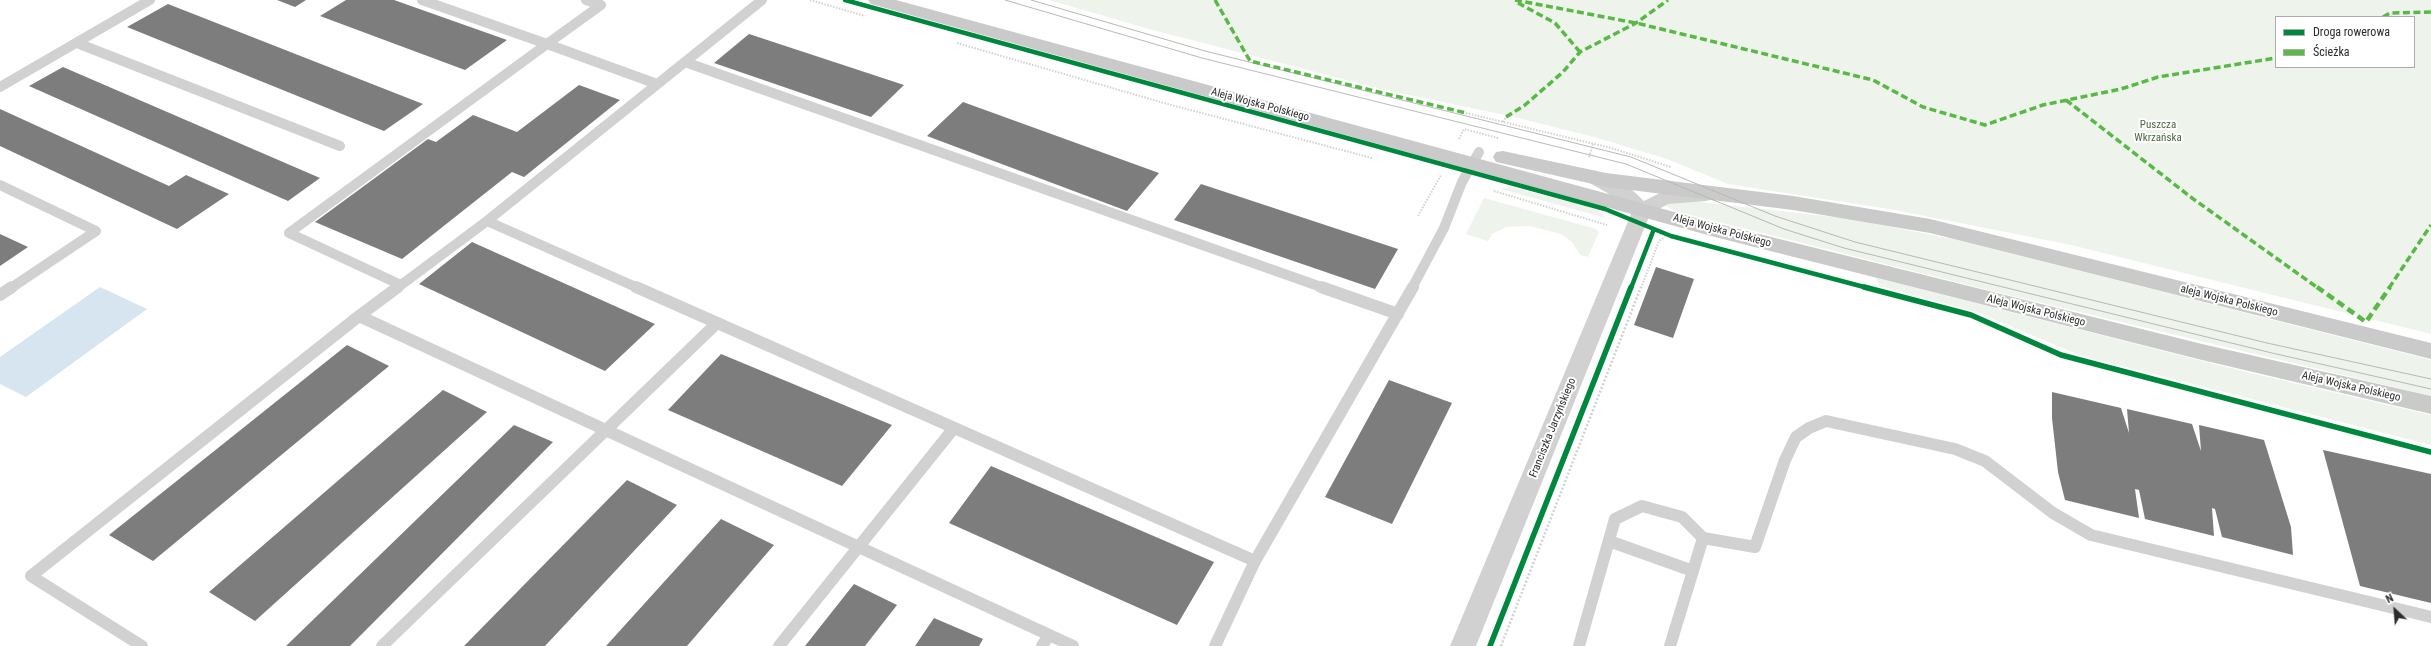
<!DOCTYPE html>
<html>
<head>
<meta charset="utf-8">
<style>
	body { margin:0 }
	#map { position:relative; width:2431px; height:646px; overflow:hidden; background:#fff; font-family:"Roboto Condensed",sans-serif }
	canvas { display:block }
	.legend { position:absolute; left:2275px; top:16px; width:140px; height:52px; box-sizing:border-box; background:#fff; border:1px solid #ababab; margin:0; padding:5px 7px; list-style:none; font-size:12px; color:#2c2c2c }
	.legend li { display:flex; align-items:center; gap:8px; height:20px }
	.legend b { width:20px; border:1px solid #ababab }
	.north { position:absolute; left:2375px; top:590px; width:40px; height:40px; -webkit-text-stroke:3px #fff; paint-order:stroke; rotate:334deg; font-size:11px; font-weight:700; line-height:16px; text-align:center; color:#2c2c2c }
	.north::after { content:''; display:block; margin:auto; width:14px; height:18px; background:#2c2c2c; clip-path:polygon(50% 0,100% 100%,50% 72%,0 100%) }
</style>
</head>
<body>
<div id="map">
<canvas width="2431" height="646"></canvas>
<ul class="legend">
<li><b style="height:5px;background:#00873e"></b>Droga rowerowa</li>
<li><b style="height:5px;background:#58b947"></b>Ścieżka</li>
</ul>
<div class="north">N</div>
</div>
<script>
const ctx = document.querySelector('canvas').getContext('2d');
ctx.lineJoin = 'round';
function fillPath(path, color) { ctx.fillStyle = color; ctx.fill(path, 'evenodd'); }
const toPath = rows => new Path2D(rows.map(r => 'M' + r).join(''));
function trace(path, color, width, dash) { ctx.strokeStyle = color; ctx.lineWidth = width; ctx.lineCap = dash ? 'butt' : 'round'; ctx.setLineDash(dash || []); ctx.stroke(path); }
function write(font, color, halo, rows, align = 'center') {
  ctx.font = font + ' "Roboto Condensed",sans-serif'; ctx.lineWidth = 4; ctx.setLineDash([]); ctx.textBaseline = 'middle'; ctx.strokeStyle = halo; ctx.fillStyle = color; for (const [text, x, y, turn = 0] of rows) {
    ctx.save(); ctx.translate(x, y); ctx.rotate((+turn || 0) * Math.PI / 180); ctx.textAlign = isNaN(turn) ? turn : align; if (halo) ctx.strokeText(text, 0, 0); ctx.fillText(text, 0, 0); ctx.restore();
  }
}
fillPath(toPath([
	[1049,0,2431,0,2431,334,2071,245,1895,210,1728,184,1667,159,1598,138,1510,116,1385,90,1149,29],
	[2276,17,2414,17,2414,67,2276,67],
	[1510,187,1586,206,1598,211,1606,218,1501,189],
	[1484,198,1596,229,1599,232,1588,257,1580,255,1572,242,1561,234,1530,226,1506,227,1492,234,1488,241,1466,234],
	[1674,199,1852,219,1957,240,2431,360,2431,396,1996,292,1675,211,1663,204],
	[1876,278,2238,370,2431,415,2431,445,2079,355,1974,311,1879,286]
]), '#eef3eb');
fillPath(toPath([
	[100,287,147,309,26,397,0,384,0,357]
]), '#d7e5f0');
fillPath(toPath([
	[277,0,306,0,295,7],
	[346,0,394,0,507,40,465,70,320,16],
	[168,4,423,104,384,131,127,27],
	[749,34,904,85,871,117,714,63],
	[63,67,320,178,288,201,29,86],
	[579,85,620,100,524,177,512,172,402,259,315,222,428,139,436,142,473,115,517,132],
	[963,102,1159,173,1127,211,927,136],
	[0,109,169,186,186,175,229,194,177,229,0,146],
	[1201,184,1398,249,1375,289,1174,220],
	[0,234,28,247,0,266],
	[472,242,655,324,605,371,419,284],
	[1656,267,1694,279,1673,338,1634,325],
	[347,345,389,366,153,561,109,535],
	[721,354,892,425,842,486,668,410],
	[1389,380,1452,403,1392,524,1325,497],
	[443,390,487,412,255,621,209,592],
	[2052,392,2121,408,2129,433,2127,409,2192,424,2201,451,2199,425,2264,440,2291,527,2293,555,2222,537,2215,509,2212,508,2214,536,2145,519,2139,490,2135,489,2139,518,2065,500,2058,472,2052,418],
	[514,425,553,442,350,646,286,646],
	[2323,450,2431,474,2431,603,2360,586],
	[991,466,1214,562,1177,625,949,523],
	[627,480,677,505,545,646,464,646],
	[721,519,774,545,687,646,606,646],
	[854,584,897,605,865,646,805,646],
	[934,618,983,639,979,646,915,646]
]), '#7d7d7d');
trace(toPath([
	[810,0,865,16],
	[957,43,1164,103,1372,158],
	[1466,113,1611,148,1671,167],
	[1503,122,1506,117],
	[1459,139,1464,129,1498,138],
	[1589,157,1593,144],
	[1494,191,1607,225],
	[1418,216,1441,175],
	[1641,288,1659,241,1665,237]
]), '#d1d1d1', 2, [1.5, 1.5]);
trace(toPath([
	[1501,646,1641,287]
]), '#d1d1d1', 2.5, [2, 2]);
trace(toPath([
	[422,0,547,44,601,5,586,0],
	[77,43,340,146],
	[685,62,1324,288],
	[0,87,150,0],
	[0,185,96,231,11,288],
	[487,221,762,0],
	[401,285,289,233,547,44,657,84],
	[397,288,487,221,638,288],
	[1412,288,1444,228,1462,182,1479,152]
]), '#d1d1d1', 10);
trace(toPath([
	[398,287,359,316,1073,646],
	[636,287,1255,561],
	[1321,287,1398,314],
	[0,295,12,287],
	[1703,538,1755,547,1785,460,1796,437,1809,428,1826,421,1955,449,1985,461,2053,513,2091,535,2431,617],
	[1609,541,1693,571],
	[142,646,31,576,359,316],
	[382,646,717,323],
	[779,646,954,428],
	[1042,646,1049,635],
	[1215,646,1255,561,1413,287],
	[1579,646,1615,519,1642,506,1682,517,1703,538,1670,646]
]), '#d1d1d1', 12);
fillPath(toPath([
	[1595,172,1630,188,1644,201,1664,191,1706,187,1713,189,1716,194,1713,199,1706,201,1668,204,1650,214,1476,646,1450,646,1632,212,1616,198,1588,182,1586,178,1588,174,1595,172]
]), '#d1d1d1');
fillPath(toPath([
	[868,0,896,0,1711,222,2202,344,2431,396,2431,414,2202,360,1711,236,871,4,868,0],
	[1503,151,1606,173,1793,196,1930,219,2431,343,2431,359,1930,233,1793,210,1606,187,1496,162,1493,157,1496,152,1503,151]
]), '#cacaca');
trace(toPath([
	[1005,0,1202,58,1626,164,1784,229,1844,248,2272,353,2431,389],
	[1031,0,1205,51,1631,157,1775,216,1855,242,2267,343,2431,379]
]), '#b8b8b8', 1);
trace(toPath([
	[1215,0,1250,61,1466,113],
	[1515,0,1636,23,1873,80,1923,107,1985,125,2043,105,2121,89,2158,77,2276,58],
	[1518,3,1555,23,1580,52],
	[2383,17,2390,13,2431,12],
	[2066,100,2192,198,2318,288],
	[1506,117,1525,105,1563,72,1580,52,1636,23,1668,0],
	[2389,288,2431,225]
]), '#58b947', 3.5, [7, 3.5]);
trace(toPath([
	[2317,287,2366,322,2390,287]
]), '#58b947', 4.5, [8, 4.5]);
trace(toPath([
	[845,0,1605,209,1671,236,1868,288],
	[1631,288,1654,229]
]), '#00873e', 4.5);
trace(toPath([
	[1864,287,1971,315,2061,355,2431,452],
	[1490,646,1631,287]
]), '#00873e', 5.5);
write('11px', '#2c2c2c', '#fff', [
	["Aleja Wojska Polskiego",1260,105,15],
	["Aleja Wojska Polskiego",1722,231,15],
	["aleja Wojska Polskiego",2229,301,14],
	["Aleja Wojska Polskiego",2036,311,14],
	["Aleja Wojska Polskiego",2351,387,13],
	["Franciszka Jarzyńskiego",1553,428,-68]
]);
write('11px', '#4d663b', '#fff', [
	["Puszcza",2158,125],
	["Wkrzańska",2158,138]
]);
</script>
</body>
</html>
